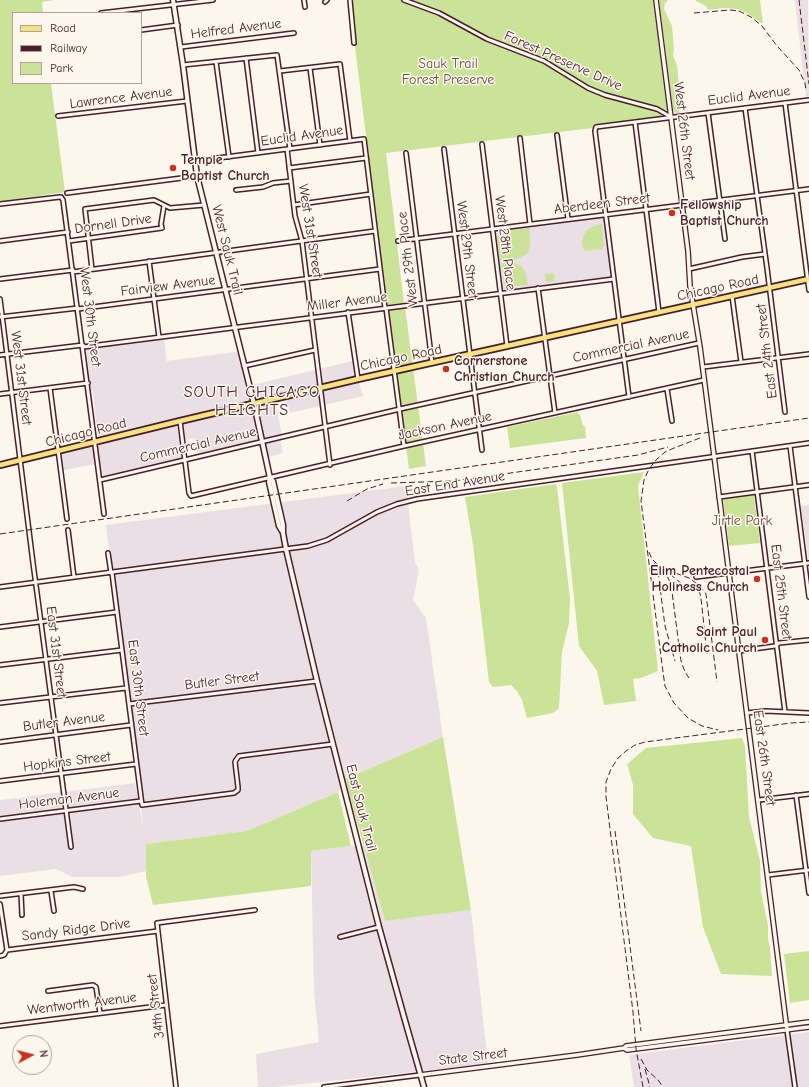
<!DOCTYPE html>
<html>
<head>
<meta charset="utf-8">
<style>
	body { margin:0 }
	#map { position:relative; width:809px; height:1087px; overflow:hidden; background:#fbf7ec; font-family:"Comic Neue",sans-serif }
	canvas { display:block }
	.legend { position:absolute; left:12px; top:12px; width:130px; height:72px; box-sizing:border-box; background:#fbf7ec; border:1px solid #b4a19f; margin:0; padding:5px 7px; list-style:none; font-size:12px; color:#4a1f2b }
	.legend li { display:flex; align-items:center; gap:8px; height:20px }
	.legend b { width:20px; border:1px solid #b4a19f }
	.north { position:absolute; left:12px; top:1035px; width:40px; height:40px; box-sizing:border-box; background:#fbf7ec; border:1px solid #b4a19f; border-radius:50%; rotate:83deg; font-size:11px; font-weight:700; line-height:16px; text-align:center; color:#4a1f2b }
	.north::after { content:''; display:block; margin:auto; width:14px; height:18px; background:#c8321e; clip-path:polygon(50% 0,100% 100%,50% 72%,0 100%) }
</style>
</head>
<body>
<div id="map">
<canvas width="809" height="1087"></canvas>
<ul class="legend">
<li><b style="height:5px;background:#f5e382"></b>Road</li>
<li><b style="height:5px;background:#4a1f2b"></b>Railway</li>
<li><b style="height:11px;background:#cbe399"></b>Park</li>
</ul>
<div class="north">N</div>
</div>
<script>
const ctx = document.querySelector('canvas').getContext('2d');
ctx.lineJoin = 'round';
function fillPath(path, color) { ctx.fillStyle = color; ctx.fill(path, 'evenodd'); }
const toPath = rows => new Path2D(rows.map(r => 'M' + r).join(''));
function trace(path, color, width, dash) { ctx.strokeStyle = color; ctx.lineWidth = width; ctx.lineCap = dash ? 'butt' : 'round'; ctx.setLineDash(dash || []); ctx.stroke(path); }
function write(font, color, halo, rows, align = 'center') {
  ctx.font = font + ' "Comic Neue",sans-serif'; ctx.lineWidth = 3; ctx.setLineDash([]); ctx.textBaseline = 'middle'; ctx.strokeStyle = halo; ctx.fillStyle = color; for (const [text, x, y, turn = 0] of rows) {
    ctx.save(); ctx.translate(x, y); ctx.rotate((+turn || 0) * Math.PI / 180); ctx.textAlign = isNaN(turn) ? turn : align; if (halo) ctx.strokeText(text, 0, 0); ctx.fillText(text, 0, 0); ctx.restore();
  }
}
fillPath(toPath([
	[795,0,808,0,809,96,806,97],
	[605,216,612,277,501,292,494,230],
	[164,338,167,364,167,361,243,351,252,385,357,360,359,382,363,396,290,413,286,399,275,402,282,434,279,435,283,453,262,459,259,444,199,457,194,438,184,440,188,460,99,483,96,464,59,471,57,449,93,440,100,437,97,435,93,391,91,391,86,348],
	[407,486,409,513,415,562,419,570,413,600,426,618,443,737,345,779,338,792,247,831,146,844,146,871,119,877,72,877,56,869,0,876,0,800,135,783,144,831,106,525],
	[809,505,809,559,808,559,801,506],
	[351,846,364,846,385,921,471,910,488,1064,275,1087,258,1087,256,1054,319,1042,314,991,311,851],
	[809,1032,809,1087,634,1087,629,1055]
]), '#e9dfe4');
fillPath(toPath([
	[0,0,55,0,42,2,43,13,13,13,13,83,51,83,65,192,0,202],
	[351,0,655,0,669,112,658,117,597,125,593,128,386,153,404,303,387,305,355,47],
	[659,0,668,0,665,3,664,9,672,26,674,49,673,56,677,65,679,86,677,90,677,106,680,113,675,113,673,109],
	[696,0,760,0,763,23,761,23,747,13,738,9,724,8,708,10,706,6,696,1],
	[602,224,604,246,602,249,584,251,582,243,583,237,586,231,591,227],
	[529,228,530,240,530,246,528,253,525,255,511,262,500,261,497,236,499,232],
	[501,263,515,263,521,266,525,271,528,285,506,287,504,285],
	[554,273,555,281,546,282,545,274],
	[405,307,426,466,409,469,388,309],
	[578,412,578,414,580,414,583,426,585,426,586,438,510,448,507,427],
	[644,472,638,486,658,671,641,678,633,679,636,701,604,705,597,671,579,646,562,483],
	[556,484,557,487,570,599,569,623,562,652,559,708,553,713,527,718,522,700,517,691,511,685,493,687,489,682,473,545,465,497],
	[754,495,760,543,729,546,723,499],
	[443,737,471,910,385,921,345,779],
	[742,738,745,746,749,817,760,861,761,892,768,925,768,939,770,948,772,976,721,974,703,927,691,846,653,838,633,814,633,785,627,764,646,748],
	[338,792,351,846,311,851,311,886,153,905,146,877,146,844,247,831],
	[809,951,809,1000,790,1003,784,954]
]), '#cbe399');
const minor = toPath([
	[304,0,305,7],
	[350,0,354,43],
	[404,0,439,13,487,39,544,61,588,88,605,95,657,109,671,117],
	[325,2,327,0],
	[101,13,213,0],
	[141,30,178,25],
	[181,47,294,33],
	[246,58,258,153],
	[216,62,229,157],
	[183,65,277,55,290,149],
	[310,68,320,145],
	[280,71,340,64,350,141],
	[785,103,809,290],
	[745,108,767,268,785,412],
	[708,113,725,239],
	[58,116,187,101],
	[635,122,659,312],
	[557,135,568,219],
	[520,138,530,224],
	[482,144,507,346],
	[287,149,295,216,302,241,330,465],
	[444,149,482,450],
	[406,153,432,363],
	[195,161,364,139,385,308],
	[289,168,366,158],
	[236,190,263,187,273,183,291,181],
	[67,193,197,176],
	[0,204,60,197,61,197,63,200,104,514],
	[294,205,371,194],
	[0,241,68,232],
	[69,241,162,228,161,224,164,206],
	[398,241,809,189],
	[149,261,159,337],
	[92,269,85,209,154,200,170,208,204,205],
	[689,269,742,257,765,254],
	[73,272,375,231],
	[0,279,73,270],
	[538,288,555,413],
	[732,296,741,362],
	[0,299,33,563,71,847],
	[386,308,404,446],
	[78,309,380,269],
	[348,312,358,379],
	[0,317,78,308],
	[83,347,614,279],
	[0,355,83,345],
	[244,366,315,350],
	[703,367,809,354],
	[50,388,67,519],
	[667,389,672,421],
	[0,394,88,383],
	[629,397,595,131,596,127,809,100],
	[180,421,189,493,191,496,404,446,704,380],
	[790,446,809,597],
	[752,451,785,712],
	[100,480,400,409,699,343],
	[719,497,809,485],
	[68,530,74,577],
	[108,553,111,573],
	[112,573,142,805,234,793,238,790,238,787,235,762,236,760,239,756,333,744],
	[696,577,809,563],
	[0,587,308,546,327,540,377,512,397,504,417,499,809,443],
	[0,627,117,612],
	[739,651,775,646,779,643,809,640],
	[0,665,122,650],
	[0,703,126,688],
	[129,704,317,681],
	[747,713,766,711,809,713],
	[0,742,131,725],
	[0,781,136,764],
	[796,795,809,893],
	[759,800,809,794],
	[0,819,141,801],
	[768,875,809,870],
	[51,891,54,911],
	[21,894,22,915],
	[0,896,74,887,83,889],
	[0,904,7,950],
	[340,937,379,927],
	[0,956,4,955,7,950,158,931],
	[48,991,93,985,96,987,100,1013],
	[0,1026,166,1005],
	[787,1030,795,1087],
	[176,1087,157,923,255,910],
	[324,1087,420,1075]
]);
const tertiary = toPath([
	[656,0,688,251,690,286,700,347,711,432,787,1030],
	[624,1048,627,1050,809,1027],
	[420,1075,577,1055,624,1048,626,1046,809,1022]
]);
const secondary = toPath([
	[173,0,183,65,197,176,254,404,270,478,273,481,283,525,283,533,286,549,317,681,379,927,404,1017,424,1087],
	[270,478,269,482,279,526,282,531]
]);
const primary = toPath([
	[0,465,180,421,358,379,809,279]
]);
trace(minor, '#4a1f2b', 6);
trace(tertiary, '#4a1f2b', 6);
trace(secondary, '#4a1f2b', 7);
trace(primary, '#4a1f2b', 8);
trace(minor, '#fbf7ec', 3);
trace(tertiary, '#fbf7ec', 3.5);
trace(secondary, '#fbf7ec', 4);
trace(primary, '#f5e382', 4.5);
trace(toPath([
	[799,0,809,84],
	[694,13,730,10,739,11,751,17,762,26,777,46,799,70,805,83,806,91],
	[700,438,674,448,665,452,656,460,649,469,644,480,641,501,663,672,665,686,674,703,688,718,702,726,718,730],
	[391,483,454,481,638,455,668,447],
	[347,501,367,489,383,484],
	[0,534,809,418],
	[649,552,652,559,661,568,689,578,700,586,706,594,717,682],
	[654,563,658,572,665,626,675,661],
	[662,570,666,574,671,584,681,661,685,672,689,678],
	[670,574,682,584,686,592],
	[699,590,701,598,707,654],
	[615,831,641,1031],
	[641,1059,647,1070,658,1080,663,1087],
	[645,1069,650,1087],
	[643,1087,636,1049,633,1012,606,797,606,782,611,769,618,758,626,751,635,745,645,742,791,723,809,722]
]), '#4a1f2b', 1, [6, 3]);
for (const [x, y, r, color] of [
	[173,168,4,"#c8321e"],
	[672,213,4,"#c8321e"],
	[446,369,4,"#c8321e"],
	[757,579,4,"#c8321e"],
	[765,640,4,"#c8321e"]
]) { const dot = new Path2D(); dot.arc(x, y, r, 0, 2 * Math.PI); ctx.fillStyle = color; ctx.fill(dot); trace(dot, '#fbf7ec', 1.5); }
write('14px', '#4a1f2b', '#fbf7ec', [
	["Helfred Avenue",236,29,-7],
	["Forest Preserve Drive",563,61,24],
	["Euclid Avenue",749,96,-7],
	["Lawrence Avenue",121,98,-7],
	["West 26th Street",684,131,83],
	["Euclid Avenue",302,136,-8],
	["Aberdeen Street",602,204,-7],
	["Dornell Drive",113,224,-8],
	["West 31st Street",310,231,81],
	["West 28th Place",505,243,83],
	["West Sauk Trail",227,250,76],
	["West 29th Street",467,250,83],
	["West 29th Place",408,259,-97],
	["Fairview Avenue",168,286,-7],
	["Chicago Road",718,288,-12],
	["Miller Avenue",347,302,-7],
	["West 30th Street",90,317,83],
	["Commercial Avenue",631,346,-12],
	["East 24th Street",767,351,-97],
	["Chicago Road",401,358,-12],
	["West 31st Street",21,378,83],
	["Jackson Avenue",445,426,-12],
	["Chicago Road",86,433,-14],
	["Commercial Avenue",198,445,-13],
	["East End Avenue",455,484,-9],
	["East 25th Street",781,592,83],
	["East 31st Street",56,652,83],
	["Butler Street",222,681,-7],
	["East 30th Street",138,688,83],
	["Butler Avenue",64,722,-7],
	["East 26th Street",764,758,82],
	["Hopkins Street",67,762,-7],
	["Holeman Avenue",69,799,-7],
	["East Sauk Trail",361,808,76],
	["Sandy Ridge Drive",76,930,-7],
	["Wentworth Avenue",82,1004,-7],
	["34th Street",156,1006,-97],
	["State Street",473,1057,-7]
]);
write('14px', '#6a5046', '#fbf7ec', [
	["Sauk Trail",448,64],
	["Forest Preserve",448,80],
	["Jirtle Park",742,521]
]);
write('bold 14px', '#4a1f2b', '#fbf7ec', [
	["Temple",181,160],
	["Baptist Church",181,176],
	["Fellowship",680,205],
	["Baptist Church",680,221],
	["Cornerstone",454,361],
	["Christian Church",454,377],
	["Elim Pentecostal",749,571,"right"],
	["Holiness Church",749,587,"right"],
	["Saint Paul",757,632,"right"],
	["Catholic Church",757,648,"right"]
], 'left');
ctx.letterSpacing = '1px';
write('16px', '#4a1f2b', '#fbf7ec', [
	["SOUTH CHICAGO",252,392],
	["HEIGHTS",252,410]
]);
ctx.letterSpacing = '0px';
</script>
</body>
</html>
